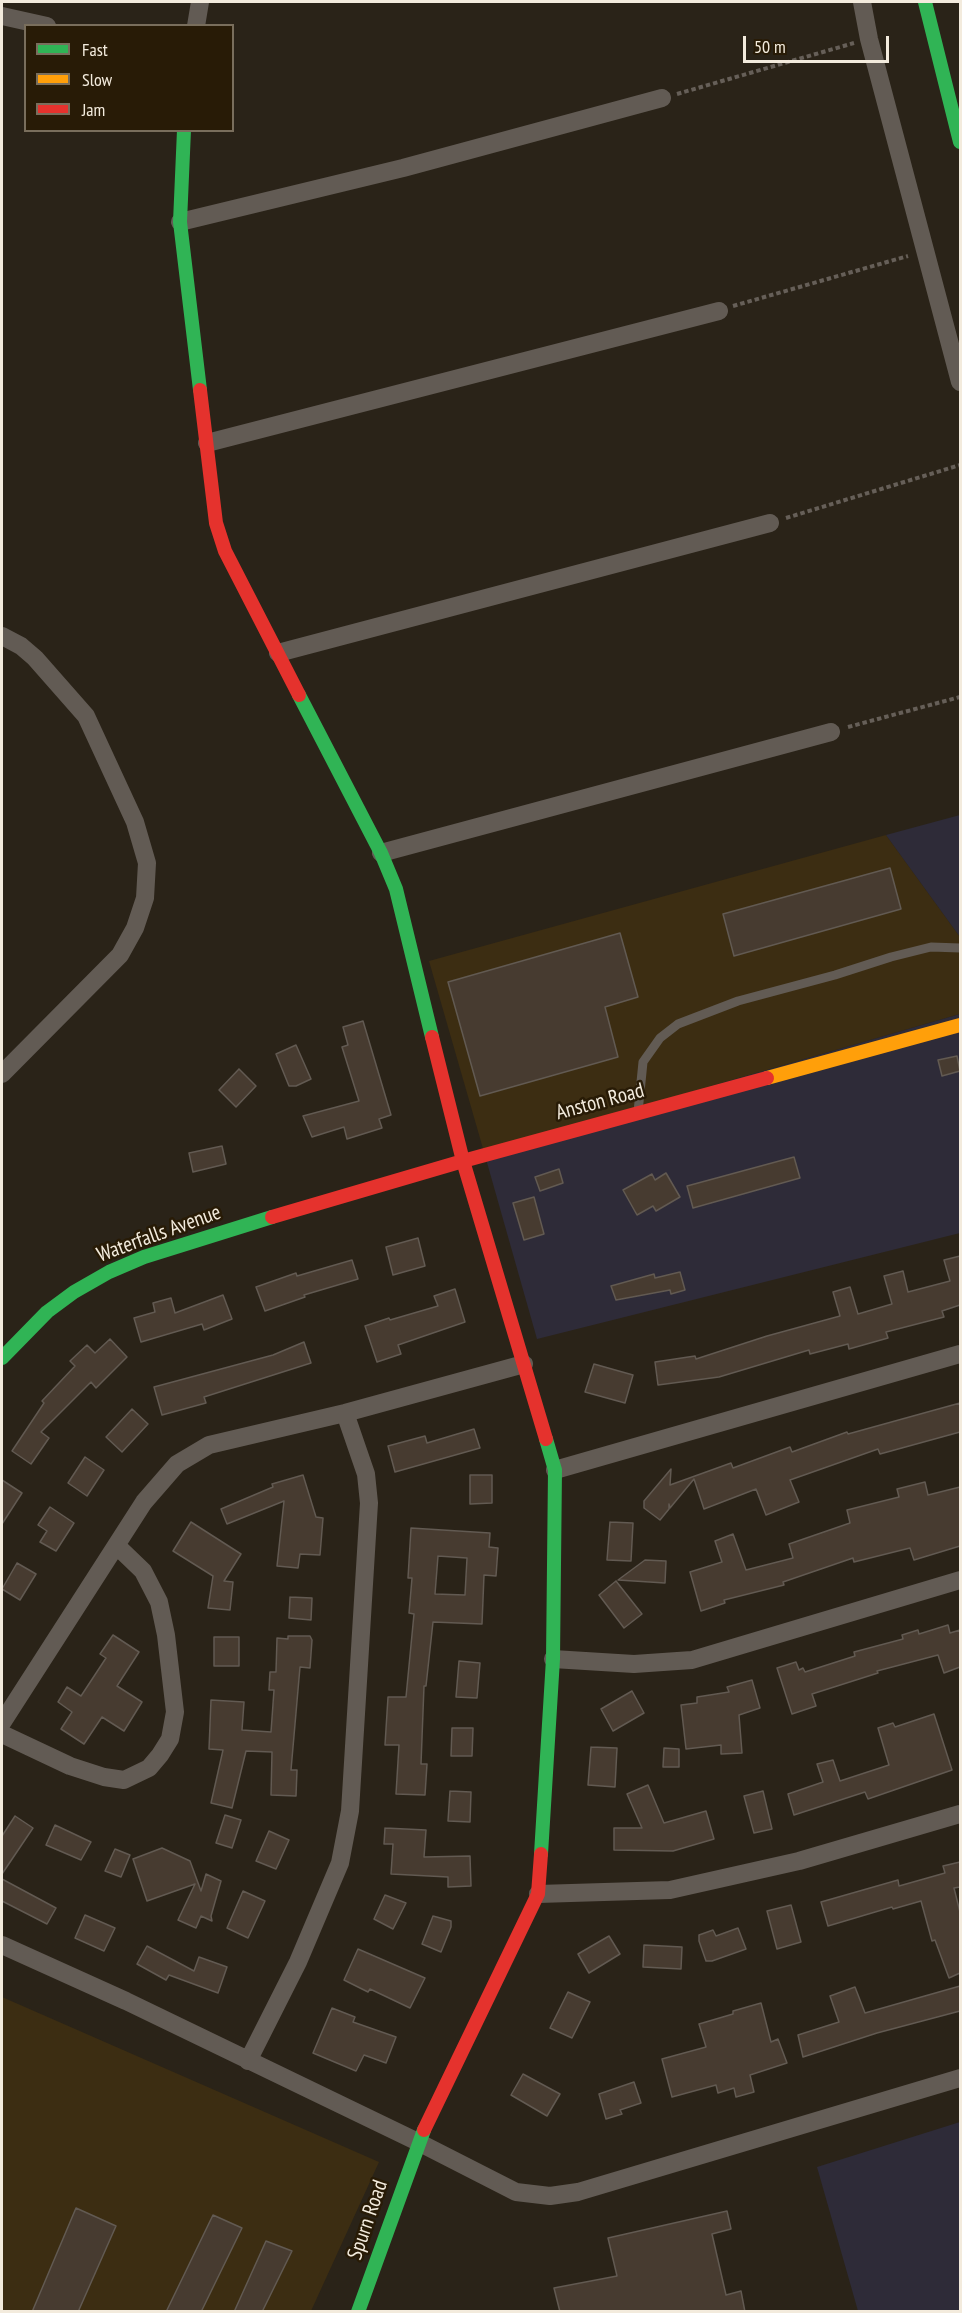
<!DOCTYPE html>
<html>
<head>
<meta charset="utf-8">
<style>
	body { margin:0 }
	#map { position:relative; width:962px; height:2313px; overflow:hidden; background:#2a2318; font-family:"PT Sans Narrow",sans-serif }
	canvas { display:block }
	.frame { position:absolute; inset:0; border:3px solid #f3ebdd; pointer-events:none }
	.legend { position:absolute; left:24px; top:24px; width:210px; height:108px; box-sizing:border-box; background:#281b06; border:2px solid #796e5c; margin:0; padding:8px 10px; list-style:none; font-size:18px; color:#f3ebdd }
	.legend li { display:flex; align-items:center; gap:12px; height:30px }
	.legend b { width:30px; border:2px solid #796e5c }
	.scale { position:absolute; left:743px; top:36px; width:146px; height:27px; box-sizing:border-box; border:3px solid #f3ebdd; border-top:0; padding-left:8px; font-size:18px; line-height:21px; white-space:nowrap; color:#f3ebdd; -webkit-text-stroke:4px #281b06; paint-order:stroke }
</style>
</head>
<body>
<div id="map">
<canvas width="962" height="2313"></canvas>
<div class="frame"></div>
<ul class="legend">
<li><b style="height:8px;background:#30b455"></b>Fast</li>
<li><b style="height:8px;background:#ff9f0a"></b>Slow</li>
<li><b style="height:8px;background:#e5322d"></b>Jam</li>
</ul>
<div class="scale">50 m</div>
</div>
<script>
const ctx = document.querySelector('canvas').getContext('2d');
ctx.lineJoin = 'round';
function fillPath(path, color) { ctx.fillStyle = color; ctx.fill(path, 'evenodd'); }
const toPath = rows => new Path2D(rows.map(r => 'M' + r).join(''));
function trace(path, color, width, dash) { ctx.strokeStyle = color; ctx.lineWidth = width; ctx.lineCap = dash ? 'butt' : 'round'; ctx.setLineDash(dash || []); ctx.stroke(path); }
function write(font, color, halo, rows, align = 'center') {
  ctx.font = font + ' "PT Sans Narrow",sans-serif'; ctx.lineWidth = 5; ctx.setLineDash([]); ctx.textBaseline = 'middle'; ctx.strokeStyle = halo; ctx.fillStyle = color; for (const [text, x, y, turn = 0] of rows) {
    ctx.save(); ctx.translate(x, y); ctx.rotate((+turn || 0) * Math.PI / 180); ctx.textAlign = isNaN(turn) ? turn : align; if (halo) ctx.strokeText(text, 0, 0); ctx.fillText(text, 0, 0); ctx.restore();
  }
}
fillPath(toPath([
	[886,835,960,937,960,1014,484,1152,429,961],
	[2,1997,379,2162,311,2311,2,2311]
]), '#3c2d12');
fillPath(toPath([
	[960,815,960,937,886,835],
	[960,1014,960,1233,537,1339,484,1152],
	[960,2122,960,2311,858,2311,817,2167]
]), '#2e2b38');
const building = toPath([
	[890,868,901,909,734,956,723,914,890,868],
	[620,933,638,997,605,1007,618,1057,480,1096,448,982,620,933],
	[363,1021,391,1115,379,1119,382,1128,347,1139,344,1127,312,1137,303,1116,359,1101,342,1047,348,1045,343,1027,363,1021],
	[296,1045,311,1079,296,1086,289,1086,276,1054,296,1045],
	[957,1056,960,1071,942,1076,938,1060,957,1056],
	[239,1069,256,1086,236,1107,219,1090,239,1069],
	[222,1146,226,1164,193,1172,189,1153,222,1146],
	[794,1157,800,1178,693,1208,687,1186,794,1157],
	[559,1169,563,1183,540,1191,535,1177,559,1169],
	[666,1173,680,1197,656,1211,653,1206,637,1215,623,1190,652,1174,655,1180,666,1173],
	[534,1197,544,1234,524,1240,513,1203,534,1197],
	[418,1238,425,1266,393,1275,386,1247,418,1238],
	[960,1256,960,1305,942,1311,944,1317,886,1332,888,1338,849,1349,848,1344,810,1354,809,1350,719,1377,658,1385,655,1362,695,1356,696,1359,767,1336,840,1316,833,1292,850,1287,858,1314,892,1304,884,1276,903,1271,908,1292,950,1281,944,1260,960,1256],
	[352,1260,358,1279,304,1295,305,1297,265,1311,256,1287,296,1273,297,1276,352,1260],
	[680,1272,685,1290,671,1294,670,1290,616,1300,611,1286,654,1274,655,1278,680,1272],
	[455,1289,465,1322,398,1345,401,1354,377,1362,365,1326,389,1318,390,1320,438,1306,434,1296,455,1289],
	[223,1295,232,1319,204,1330,202,1324,141,1342,134,1318,155,1312,153,1303,171,1298,175,1313,223,1295],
	[110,1339,127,1357,96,1388,91,1382,41,1432,49,1438,31,1464,12,1451,44,1403,42,1401,75,1366,70,1361,87,1345,95,1353,110,1339],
	[304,1342,311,1363,204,1397,206,1403,162,1415,154,1387,273,1355,304,1342],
	[594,1364,633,1375,625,1403,585,1392,594,1364],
	[960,1403,960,1432,880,1454,878,1449,790,1480,799,1502,766,1515,756,1489,704,1509,694,1479,670,1508,669,1504,669,1509,660,1520,644,1508,644,1501,671,1469,670,1485,731,1463,733,1468,790,1447,792,1452,847,1432,848,1434,960,1403],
	[132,1409,148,1424,122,1452,106,1437,132,1409],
	[474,1429,480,1448,395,1472,388,1446,425,1436,427,1443,474,1429],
	[85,1457,104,1470,87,1496,68,1483,85,1457],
	[303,1475,316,1517,323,1518,320,1555,300,1554,298,1568,277,1566,284,1501,227,1524,221,1509,273,1487,272,1484,303,1475],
	[470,1475,492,1475,492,1503,470,1504,470,1475],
	[2,1480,22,1493,2,1524,2,1480],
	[925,1482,928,1495,960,1487,960,1546,914,1560,910,1548,854,1562,853,1558,783,1582,784,1585,724,1600,725,1603,701,1611,690,1572,722,1562,715,1541,733,1534,746,1570,793,1558,789,1544,850,1523,847,1510,899,1497,897,1489,925,1482],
	[50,1507,74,1523,56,1551,40,1542,47,1531,38,1525,50,1507],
	[191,1522,241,1554,224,1581,233,1582,230,1610,208,1608,213,1576,173,1551,191,1522],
	[610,1522,633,1523,631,1561,607,1560,610,1522],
	[411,1528,490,1533,489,1547,498,1548,496,1576,484,1575,482,1624,433,1622,426,1686,424,1686,421,1764,427,1764,425,1795,396,1794,399,1745,385,1745,388,1697,406,1697,414,1614,409,1613,412,1578,408,1578,411,1528],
	[438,1556,467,1558,465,1595,435,1594,438,1556],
	[645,1560,666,1561,665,1583,618,1580,645,1560],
	[17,1563,36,1574,20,1600,2,1589,17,1563],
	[616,1581,642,1614,624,1628,599,1595,616,1581],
	[290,1597,312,1598,311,1620,289,1618,290,1597],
	[948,1625,950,1633,960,1630,960,1667,944,1673,938,1655,877,1671,878,1673,812,1694,816,1706,792,1714,777,1668,796,1662,799,1670,803,1668,805,1672,855,1656,854,1652,903,1639,902,1635,918,1630,919,1634,948,1625],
	[113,1635,139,1652,117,1686,142,1702,124,1731,102,1717,84,1744,61,1729,72,1712,58,1702,67,1687,81,1696,106,1658,100,1654,113,1635],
	[288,1636,310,1636,312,1640,310,1668,300,1667,291,1770,297,1770,296,1796,271,1795,272,1752,246,1751,232,1808,211,1803,223,1750,209,1749,211,1700,244,1702,242,1730,271,1732,274,1690,269,1690,270,1672,276,1672,277,1638,288,1639,288,1636],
	[214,1637,239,1637,239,1666,214,1666,214,1637],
	[459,1661,480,1663,477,1698,456,1697,459,1661],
	[752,1680,760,1708,739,1715,742,1753,721,1754,721,1745,686,1749,681,1705,697,1703,697,1697,729,1692,727,1687,752,1680],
	[632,1691,644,1713,613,1731,601,1709,632,1691],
	[934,1714,952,1770,868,1799,865,1792,794,1815,788,1794,823,1782,817,1764,833,1760,840,1781,889,1765,878,1728,893,1723,895,1727,934,1714],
	[452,1728,473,1728,472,1756,451,1756,452,1728],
	[591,1747,617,1748,615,1787,588,1785,591,1747],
	[664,1748,679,1749,679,1767,663,1767,664,1748],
	[648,1785,664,1823,706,1811,714,1839,673,1851,614,1850,614,1828,642,1828,627,1794,648,1785],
	[450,1791,471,1792,470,1822,448,1821,450,1791],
	[763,1791,772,1829,754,1833,744,1796,763,1791],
	[225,1815,241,1820,232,1848,216,1843,225,1815],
	[15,1816,33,1828,2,1874,2,1836,15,1816],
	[55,1825,91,1842,81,1860,46,1845,55,1825],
	[385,1828,426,1830,424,1857,470,1856,471,1886,448,1887,448,1877,391,1874,393,1844,384,1844,385,1828],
	[269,1831,289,1840,276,1869,256,1861,269,1831],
	[162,1848,190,1861,201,1891,206,1874,221,1881,211,1916,212,1921,201,1916,196,1928,178,1920,195,1884,147,1901,133,1859,162,1848],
	[115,1849,130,1855,121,1877,105,1871,115,1849],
	[960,1862,960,1887,954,1888,960,1912,960,1973,949,1978,935,1940,932,1941,921,1901,893,1909,892,1907,828,1926,821,1902,898,1880,899,1886,945,1873,943,1866,960,1862],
	[2,1879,56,1908,47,1924,2,1901,2,1879],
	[243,1891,265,1901,248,1938,227,1928,243,1891],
	[385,1895,406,1903,393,1929,374,1919,385,1895],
	[791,1905,801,1942,777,1949,767,1911,791,1905],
	[85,1915,115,1928,104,1951,75,1938,85,1915],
	[433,1916,451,1921,451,1927,441,1952,422,1944,433,1916],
	[738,1928,746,1949,712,1961,706,1961,699,1941,699,1935,713,1930,716,1936,738,1928],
	[609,1936,620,1954,589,1973,578,1954,609,1936],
	[644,1945,682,1947,681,1969,643,1967,644,1945],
	[147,1946,194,1971,199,1957,227,1967,218,1993,169,1975,166,1980,137,1964,147,1946],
	[358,1949,425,1978,410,2008,370,1989,368,1992,344,1980,358,1949],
	[960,1986,960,2011,877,2033,803,2057,798,2035,839,2022,830,1996,855,1987,865,2013,960,1986],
	[568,1992,590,2002,572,2038,550,2028,568,1992],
	[761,2003,771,2042,778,2039,787,2063,750,2075,754,2092,736,2097,734,2088,718,2093,716,2085,672,2097,662,2059,706,2047,699,2024,733,2014,733,2011,761,2003],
	[332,2008,355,2017,353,2022,396,2037,386,2063,364,2055,356,2071,313,2053,332,2008],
	[523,2074,560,2094,547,2116,511,2095,523,2074],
	[634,2082,641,2103,620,2110,622,2114,606,2119,599,2094,634,2082],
	[76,2208,116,2226,78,2312,32,2312,76,2208],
	[727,2211,731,2229,712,2234,726,2295,741,2291,745,2312,560,2312,554,2288,617,2276,608,2238,727,2211],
	[213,2215,242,2228,201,2312,166,2312,213,2215],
	[266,2241,292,2251,262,2312,234,2312,266,2241]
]);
fillPath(building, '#473b30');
trace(building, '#625a52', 1.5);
trace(toPath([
	[677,94,854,43],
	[733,306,908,256],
	[786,518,960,465],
	[848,727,960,697]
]), '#665f58', 4, [4.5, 3]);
trace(toPath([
	[638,1112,643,1062,660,1038,678,1024,738,1001,835,975,891,957,931,947,960,948]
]), '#625b54', 9);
trace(toPath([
	[862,2,869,39,960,382],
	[2,16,47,26],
	[196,26,200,2],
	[180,222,403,168,662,98],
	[207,443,719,311],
	[2,636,21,646,35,658,86,716,135,822,147,863,145,898,135,928,120,955,2,1074],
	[278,653,770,523],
	[381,853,831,732],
	[555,1470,960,1354],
	[553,1659,634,1664,692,1660,960,1580],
	[2,1723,144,1502,177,1464,209,1445,345,1413,524,1364],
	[2,1734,70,1766,104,1777,124,1780,149,1768,160,1755,170,1739,175,1712,166,1635,159,1602,143,1571,117,1546],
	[538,1894,670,1890,799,1861,960,1814],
	[2,1945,126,2001,418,2142,516,2192,550,2196,578,2192,960,2078],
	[248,2061,298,1962,340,1863,350,1811,369,1503,366,1474,345,1413]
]), '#625b54', 18);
trace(toPath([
	[925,2,960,142],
	[184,130,180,222,200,390],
	[299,695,381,853,396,889,432,1037],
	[2,1358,47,1312,74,1292,109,1272,144,1257,272,1217],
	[541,1854,553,1659,555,1470,546,1439],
	[358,2312,424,2130]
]), '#30b455', 14);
trace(toPath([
	[767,1078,960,1025]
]), '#ff9f0a', 14);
trace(toPath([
	[200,390,216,523,225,551,299,695],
	[432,1037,463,1161,546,1439],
	[272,1217,463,1161,767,1078],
	[424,2130,538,1894,541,1854]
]), '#e5322d', 14);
write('21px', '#f3ebdd', '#281b06', [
	["Anston Road",600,1102,-15],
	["Waterfalls Avenue",159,1234,-20],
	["Spurn Road",368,2220,-71]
]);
</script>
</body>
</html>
